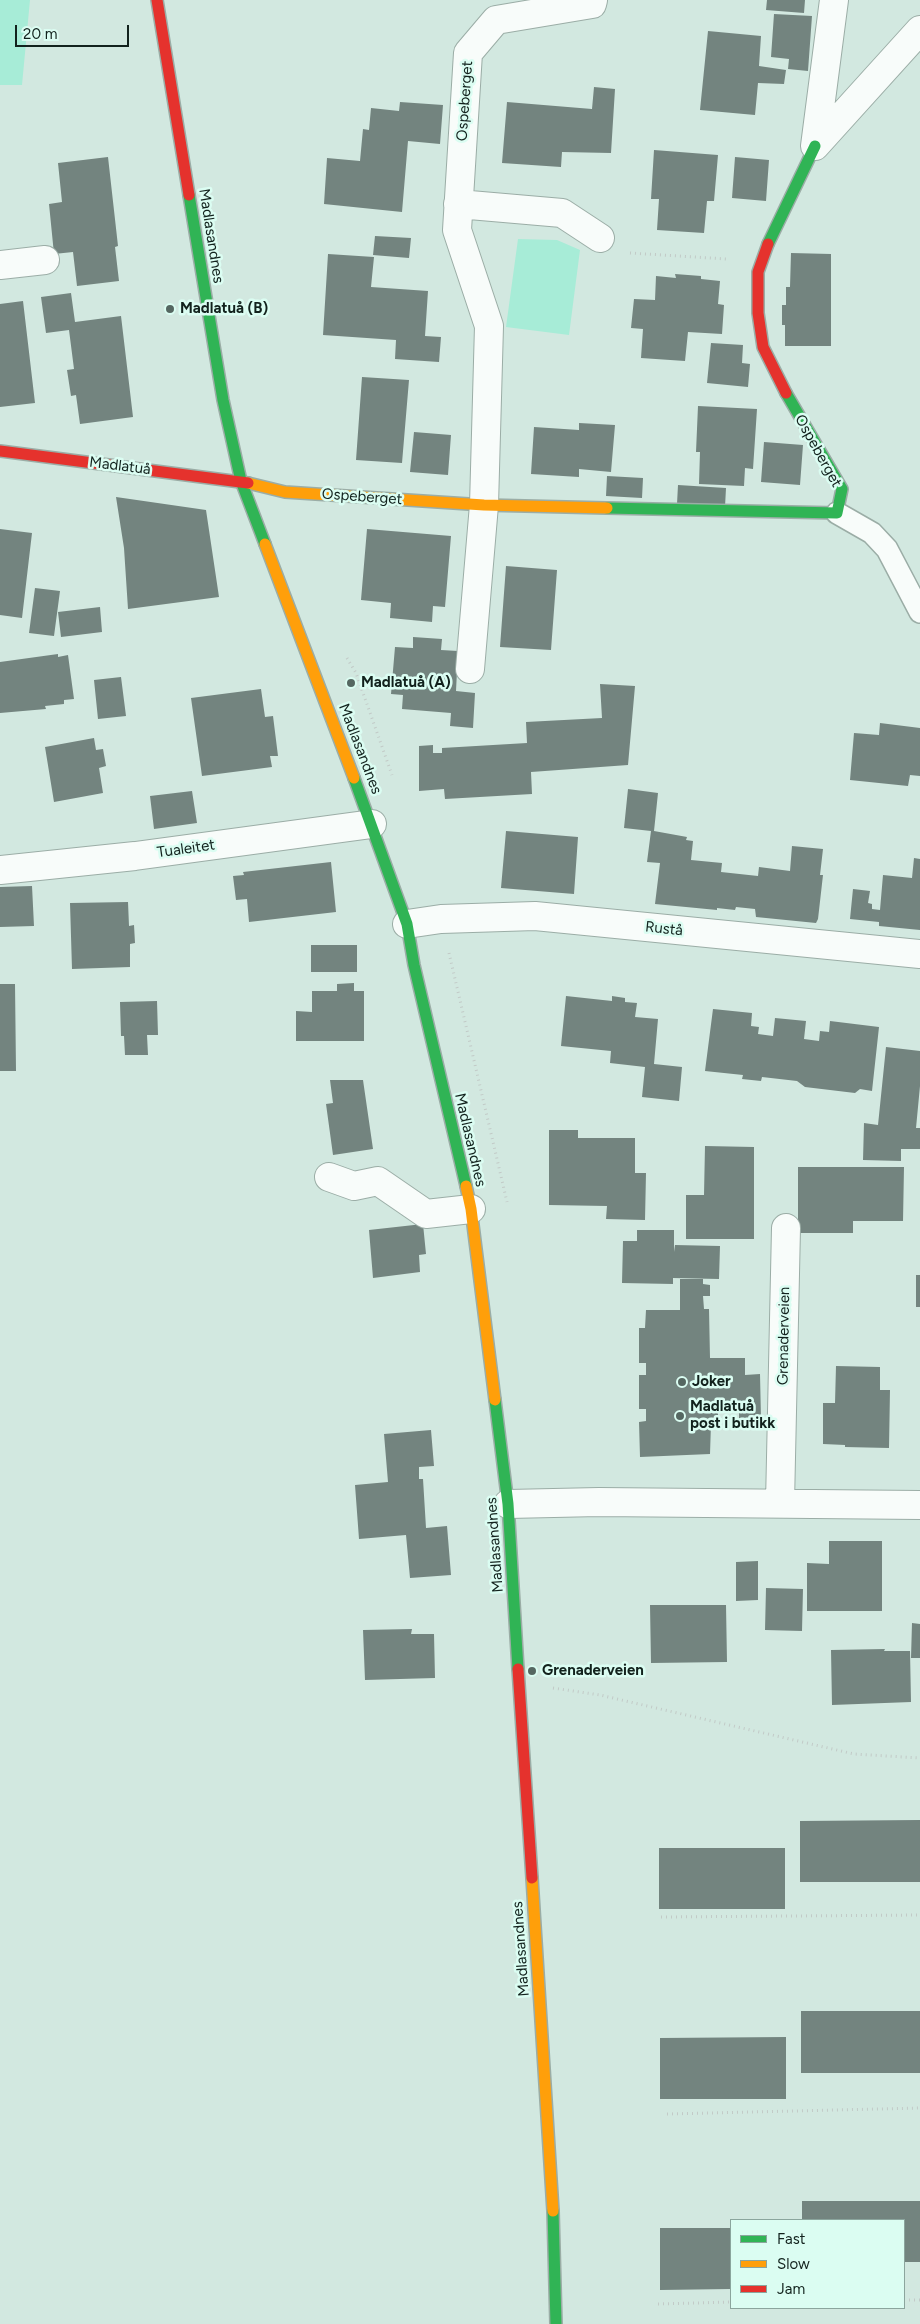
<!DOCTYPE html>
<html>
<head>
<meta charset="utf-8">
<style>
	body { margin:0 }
	#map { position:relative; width:920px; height:2324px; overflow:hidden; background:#d2e8e0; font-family:Figtree,sans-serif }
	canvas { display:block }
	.legend { position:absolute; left:730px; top:2219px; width:175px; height:90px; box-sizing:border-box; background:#dbfdf2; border:1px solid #8ba59d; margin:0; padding:6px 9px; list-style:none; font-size:15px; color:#12221d }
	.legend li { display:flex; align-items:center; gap:10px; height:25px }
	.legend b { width:25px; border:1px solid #8ba59d }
	.scale { position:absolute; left:15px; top:25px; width:114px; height:22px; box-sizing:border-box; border:2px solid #12221d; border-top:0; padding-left:6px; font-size:15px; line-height:18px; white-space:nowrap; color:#12221d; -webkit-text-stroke:4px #dbfdf2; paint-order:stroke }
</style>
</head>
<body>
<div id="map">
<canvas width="920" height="2324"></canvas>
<ul class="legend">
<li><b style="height:6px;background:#30b455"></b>Fast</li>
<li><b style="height:6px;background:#ff9f0a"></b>Slow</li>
<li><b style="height:6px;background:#e5322d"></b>Jam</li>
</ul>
<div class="scale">20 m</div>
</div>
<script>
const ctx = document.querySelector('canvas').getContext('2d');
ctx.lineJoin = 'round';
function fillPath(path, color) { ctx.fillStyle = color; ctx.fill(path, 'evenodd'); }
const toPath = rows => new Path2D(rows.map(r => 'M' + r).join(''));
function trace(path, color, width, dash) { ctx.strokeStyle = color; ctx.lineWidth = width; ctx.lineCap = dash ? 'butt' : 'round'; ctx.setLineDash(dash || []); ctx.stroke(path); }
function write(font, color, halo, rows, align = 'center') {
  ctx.font = font + ' Figtree,sans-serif'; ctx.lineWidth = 5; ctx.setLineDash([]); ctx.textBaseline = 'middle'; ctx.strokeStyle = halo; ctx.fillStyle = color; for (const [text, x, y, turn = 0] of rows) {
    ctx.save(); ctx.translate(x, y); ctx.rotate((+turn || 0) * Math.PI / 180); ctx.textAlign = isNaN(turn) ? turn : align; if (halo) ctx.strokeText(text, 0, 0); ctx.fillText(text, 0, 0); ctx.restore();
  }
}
fillPath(toPath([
	[0,0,30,0,22,85,0,85],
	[518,239,557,240,580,250,569,335,506,327]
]), '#a7ecd7');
fillPath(toPath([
	[767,0,805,0,804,13,766,10],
	[774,14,812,16,808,71,788,69,789,59,771,57],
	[708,31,761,36,759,66,786,70,784,84,758,83,755,115,700,110],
	[594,87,615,89,611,153,562,152,561,167,502,163,507,102,592,109],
	[400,102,443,105,440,144,408,141,402,212,324,204,327,158,360,161,363,129,369,130,371,108,399,111],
	[654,150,718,155,714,201,707,201,704,233,657,230,659,199,651,199],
	[108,157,118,246,115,247,119,281,77,286,73,252,54,254,49,204,62,202,58,163],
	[735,157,769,160,766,201,732,198],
	[375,236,411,238,409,258,373,255],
	[791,253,831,254,831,346,785,346,785,325,782,325,782,305,786,305,786,287,790,287],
	[328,254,374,257,371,287,428,291,425,336,441,337,439,362,395,359,396,340,323,335],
	[675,274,701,276,701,279,720,281,718,304,724,305,722,334,688,332,685,361,641,358,643,329,631,328,634,299,655,300,656,276,676,278],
	[71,293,75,322,121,316,133,417,80,424,76,395,71,396,67,370,74,369,69,330,46,333,41,297],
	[23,301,35,403,0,407,0,304],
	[711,343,743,345,742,363,750,364,748,387,707,383],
	[362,377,409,380,402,463,356,460],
	[698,406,757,409,753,469,745,468,744,486,699,484,700,452,696,452],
	[579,423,615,425,611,472,579,469,579,477,531,474,534,427,579,430],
	[414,432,451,435,448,475,410,472],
	[764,442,803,445,800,485,761,482],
	[607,476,643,478,642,498,606,496],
	[678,485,726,488,725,507,677,504],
	[116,497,206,510,219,597,128,609,124,548],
	[0,529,32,533,22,618,0,615],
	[367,529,451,536,445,607,433,606,432,622,390,618,391,603,361,600],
	[506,566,557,570,551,650,500,647],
	[35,588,60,591,54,636,29,633],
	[100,607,102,632,61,637,58,612],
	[413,637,442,639,441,650,458,651,456,691,475,693,473,728,450,726,451,713,402,709,403,695,391,694,395,647,413,648],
	[58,654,58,657,68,655,74,699,64,700,64,704,45,706,46,709,0,713,0,662],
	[121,677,126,716,98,719,94,680],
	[600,684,635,686,628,765,531,772,532,794,445,799,444,789,419,791,419,746,433,745,433,753,442,753,442,748,527,743,526,722,602,718],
	[261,689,265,717,273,716,278,756,270,756,272,767,202,776,191,698],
	[880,723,920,728,920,776,910,775,908,786,850,780,854,733,879,735],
	[94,738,96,750,103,749,106,766,99,768,103,793,54,802,45,747],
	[628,789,658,793,654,831,687,837,686,840,693,841,691,860,722,863,721,872,758,876,759,867,790,871,792,846,823,849,820,875,823,875,818,919,816,923,756,917,755,909,736,907,735,910,717,908,717,910,655,904,660,863,647,862,651,831,624,828],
	[192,791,197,823,154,829,150,796],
	[506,831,578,837,574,894,501,888],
	[914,858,920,859,920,930,879,926,879,922,850,919,853,889,870,891,868,903,872,904,872,909,880,910,883,875,912,878],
	[331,862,336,912,249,922,247,899,236,900,233,876,244,875,243,872],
	[32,886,34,926,0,927,0,887],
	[128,902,129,926,134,925,135,943,130,944,130,967,72,969,70,903],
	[311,945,357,945,357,972,311,972],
	[354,983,354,991,364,991,364,1041,296,1041,296,1011,312,1012,312,991,337,991,337,984],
	[0,984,15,984,16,1071,0,1071],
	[566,996,612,1001,612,996,625,998,625,1002,637,1003,635,1017,658,1019,654,1064,682,1067,679,1101,642,1097,645,1067,610,1063,611,1051,561,1046],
	[157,1001,158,1035,147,1035,148,1055,125,1055,124,1036,121,1036,120,1002],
	[713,1009,752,1013,751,1026,759,1027,758,1034,773,1036,775,1018,806,1021,804,1039,819,1041,820,1031,829,1032,830,1021,879,1027,872,1091,860,1089,855,1093,805,1087,797,1081,762,1077,761,1081,742,1079,743,1075,705,1071],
	[886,1047,920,1051,920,1086,916,1128,920,1128,920,1149,901,1149,901,1161,863,1160,864,1123,878,1125],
	[330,1080,363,1080,373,1149,333,1155,326,1104,333,1103],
	[549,1130,578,1130,578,1138,635,1138,635,1173,646,1173,645,1220,606,1219,607,1206,549,1205],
	[705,1146,754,1147,754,1239,686,1239,686,1195,704,1195],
	[798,1167,904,1167,903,1221,853,1221,853,1233,798,1233],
	[423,1224,426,1254,419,1255,420,1272,373,1278,369,1230],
	[637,1230,674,1230,674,1252,675,1245,720,1246,719,1279,673,1278,673,1284,622,1283,623,1241,637,1241],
	[916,1275,920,1275,920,1307,916,1307],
	[680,1279,703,1279,703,1284,710,1285,710,1296,703,1296,704,1309,709,1309,710,1358,745,1358,745,1375,760,1374,761,1419,739,1419,739,1402,718,1402,718,1423,711,1423,710,1454,640,1457,639,1422,646,1421,646,1409,639,1409,639,1375,646,1375,646,1363,639,1363,639,1328,645,1328,646,1310,680,1310],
	[836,1366,880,1367,880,1390,890,1390,889,1448,845,1447,845,1445,823,1444,823,1403,835,1403],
	[431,1430,434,1466,419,1467,419,1479,423,1479,426,1528,447,1526,451,1575,410,1578,406,1535,359,1539,355,1485,388,1482,384,1434],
	[829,1541,882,1541,882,1611,807,1611,807,1563,829,1564],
	[758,1561,758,1600,736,1601,736,1562],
	[766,1588,803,1589,802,1631,765,1630],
	[650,1605,726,1605,727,1662,651,1663],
	[912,1623,920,1624,920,1658,911,1658],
	[412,1629,411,1634,434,1634,435,1678,365,1680,363,1630],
	[885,1649,884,1651,910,1651,911,1702,832,1705,831,1650],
	[920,1820,920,1882,800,1882,800,1821],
	[659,1848,785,1848,785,1909,659,1909],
	[801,2011,920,2011,920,2073,801,2073],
	[786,2037,786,2099,660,2099,660,2038],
	[802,2201,920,2201,920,2262,904,2262,904,2220,802,2220],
	[660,2228,731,2228,731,2289,660,2290]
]), '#73847f');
const lane = toPath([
	[837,513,872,533,887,549,920,612]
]);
const street = toPath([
	[834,0,815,146,920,30],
	[458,204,562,213,600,238],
	[0,265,45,260],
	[470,669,484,505,489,326,457,230,468,53,496,20,592,4,593,0],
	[0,870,135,856,372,824],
	[407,924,441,919,535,916,920,954],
	[329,1177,354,1186,378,1181,426,1214,471,1209],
	[780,1503,786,1228],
	[508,1504,599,1502,920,1505]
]);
const fast = toPath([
	[189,195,223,400,241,481,265,544],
	[768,244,815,146],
	[607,508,837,513,842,489,786,393],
	[354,778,407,924,414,965,466,1186],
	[495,1400,508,1504,518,1669],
	[553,2211,556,2324]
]);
const slow = toPath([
	[248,483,285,492,484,505,607,508],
	[265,544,354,778],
	[466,1186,471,1209,495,1400],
	[532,1878,553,2211]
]);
const jam = toPath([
	[157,0,189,195],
	[768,244,758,272,758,313,763,347,786,393],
	[0,451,248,483],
	[518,1669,532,1878]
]);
trace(lane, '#9bada6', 24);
trace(street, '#9bada6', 30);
trace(fast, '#9bada6', 14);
trace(slow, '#9bada6', 14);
trace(jam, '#9bada6', 14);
trace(toPath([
	[630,253,726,259],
	[347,658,356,673,392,775],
	[449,953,507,1202],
	[553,1688,600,1695,854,1754,920,1758],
	[661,1917,920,1915],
	[667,2114,920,2108],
	[904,2300,920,2300],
	[658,2304,731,2302]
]), '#c2cac7', 3, [1, 4]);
trace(lane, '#f8fcfa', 21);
trace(street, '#f8fcfa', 28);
trace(fast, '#30b455', 11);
trace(slow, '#ff9f0a', 11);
trace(jam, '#e5322d', 11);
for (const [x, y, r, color] of [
	[170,309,5,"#556761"],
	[351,683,5,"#556761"],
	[682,1382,5,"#556761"],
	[680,1416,5,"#556761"],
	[532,1671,5,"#556761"]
]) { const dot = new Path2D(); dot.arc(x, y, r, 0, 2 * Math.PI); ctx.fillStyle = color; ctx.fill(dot); trace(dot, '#dbfdf2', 2); }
write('15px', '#12221d', '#dbfdf2', [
	["Ospeberget",465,101,-86],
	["Madlasandnes",211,236,81],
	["Ospeberget",818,451,61],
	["Madlatuå",120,466,7],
	["Ospeberget",362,497,4],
	["Madlasandnes",360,749,69],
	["Tualeitet",186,849,-8],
	["Rustå",664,929,6],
	["Madlasandnes",470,1140,77],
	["Grenaderveien",784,1336,-89],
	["Madlasandnes",495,1545,-94],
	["Madlasandnes",521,1949,-94]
]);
write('bold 15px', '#12221d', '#dbfdf2', [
	["Madlatuå (B)",180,309],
	["Madlatuå (A)",361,683],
	["Joker",692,1382],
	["Madlatuå",690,1407],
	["post i butikk",690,1424],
	["Grenaderveien",542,1671]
], 'left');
</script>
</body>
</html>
